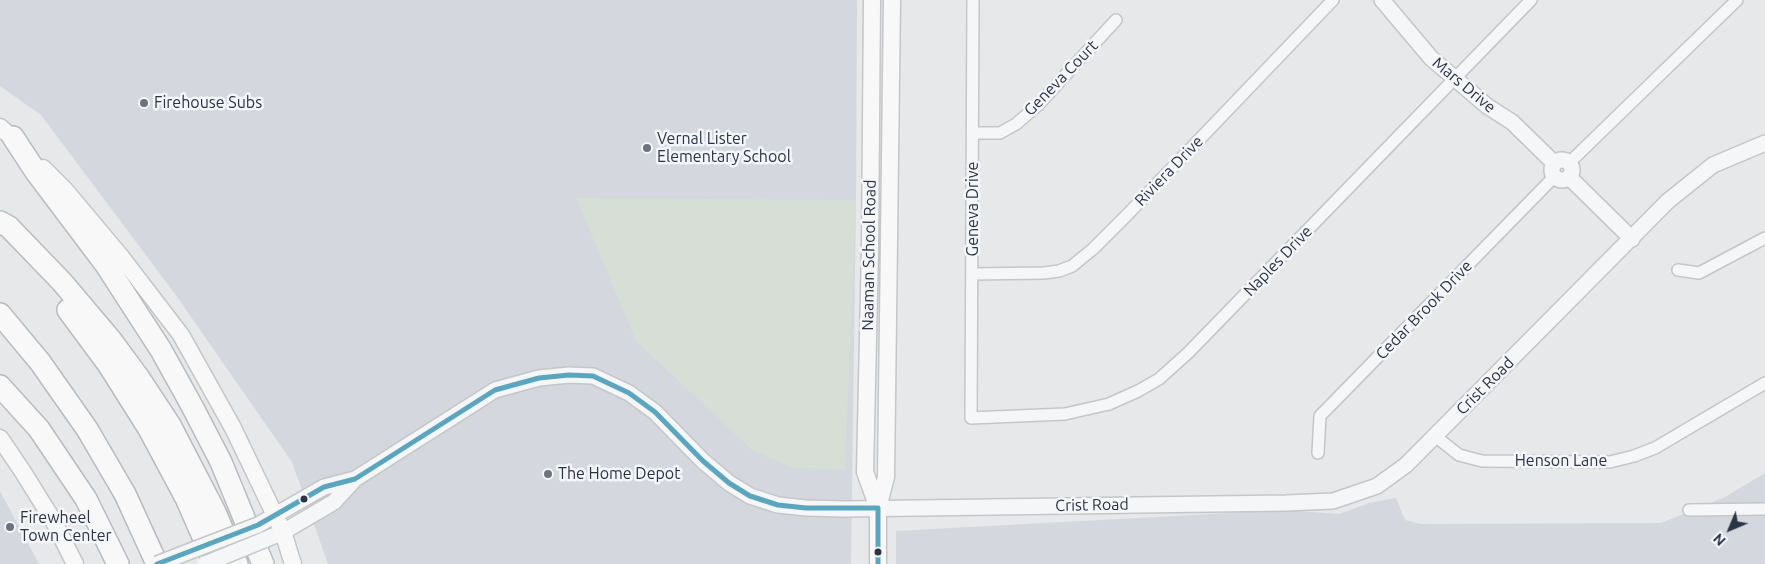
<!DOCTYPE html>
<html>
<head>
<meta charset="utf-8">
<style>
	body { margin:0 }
	#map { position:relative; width:1765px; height:564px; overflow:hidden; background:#e6e8ea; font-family:Ubuntu,sans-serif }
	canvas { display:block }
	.north { position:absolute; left:1705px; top:504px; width:50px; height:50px; -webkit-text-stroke:4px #f4f6f9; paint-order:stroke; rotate:225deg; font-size:14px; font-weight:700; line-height:20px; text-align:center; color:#2b3445 }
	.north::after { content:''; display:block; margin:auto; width:18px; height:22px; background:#2b3445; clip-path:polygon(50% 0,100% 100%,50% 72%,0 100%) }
</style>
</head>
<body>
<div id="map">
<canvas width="1765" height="564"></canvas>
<div class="north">N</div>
</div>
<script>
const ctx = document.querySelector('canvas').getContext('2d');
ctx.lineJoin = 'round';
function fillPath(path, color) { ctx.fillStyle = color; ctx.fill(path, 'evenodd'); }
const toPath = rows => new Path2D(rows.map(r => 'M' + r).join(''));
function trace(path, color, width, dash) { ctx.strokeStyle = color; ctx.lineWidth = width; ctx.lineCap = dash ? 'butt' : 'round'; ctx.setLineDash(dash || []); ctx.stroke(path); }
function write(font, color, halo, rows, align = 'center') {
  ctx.font = font + ' Ubuntu,sans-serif'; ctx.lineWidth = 5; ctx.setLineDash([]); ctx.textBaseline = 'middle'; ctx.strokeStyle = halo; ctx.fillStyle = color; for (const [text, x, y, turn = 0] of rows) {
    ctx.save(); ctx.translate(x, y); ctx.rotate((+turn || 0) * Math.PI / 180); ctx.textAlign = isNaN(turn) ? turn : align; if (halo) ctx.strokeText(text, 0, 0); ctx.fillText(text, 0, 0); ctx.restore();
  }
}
fillPath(toPath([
	[0,0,857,0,856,200,851,564,328,564,292,462,175,294,41,115,0,86],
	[1765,473,1765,564,896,564,896,531,1286,510,1339,514,1369,503,1396,498,1405,520,1421,524,1661,523,1725,497],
	[0,491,39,564,0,564]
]), '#d4d7dd');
fillPath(toPath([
	[576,198,856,200,845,470,793,468,752,450,636,341]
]), '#d6ded6');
const minor = toPath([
	[973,0,971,418,1065,414,1109,404,1138,391,1159,379,1188,353,1531,0],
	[973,133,1000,133,1016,124,1038,105,1116,20],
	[1569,163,1737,0],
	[1678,270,1699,273,1765,238],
	[972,274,1044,273,1059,271,1072,266,1093,249,1128,214,1333,0],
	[1435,436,1459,455,1482,461,1610,462,1634,456,1655,448,1765,383],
	[1318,453,1320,416,1554,177],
	[1689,510,1765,509]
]);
const tertiary = toPath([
	[1382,0,1431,58,1487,106,1512,122,1554,163],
	'1552 170a10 10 0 1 1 20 0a10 10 0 1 1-20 0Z',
	[1569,177,1632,239],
	[258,525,324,487,355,479],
	[264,540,283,532,334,502,355,479,495,390,539,378,569,375,593,376,629,393,655,412,703,461,729,483,750,496,778,505,806,508,845,509,1286,503,1333,501,1377,486,1406,465,1668,201,1713,165,1765,143]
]);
const secondary = toPath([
	[872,0,870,248,865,472,878,508],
	[0,127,20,145],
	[43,168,65,190,122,258,181,335,233,428,283,532,293,564],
	[0,438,23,472,54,522,75,564],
	[878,564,878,508,886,477,892,0]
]);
const motorway = toPath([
	[13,137,36,172,106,265,161,350,192,406,221,462,263,564],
	[0,222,9,227,62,282,111,340,139,378,170,425,215,512,237,564],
	[68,310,108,364,149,429,186,498,215,564],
	[0,314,40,362,87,429,125,494,157,564],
	[0,386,39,429,86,499,118,564]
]);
trace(minor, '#c4c6c8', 14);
trace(tertiary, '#c4c6c8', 18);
trace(secondary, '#c4c6c8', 19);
trace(motorway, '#b8bbbf', 24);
trace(minor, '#f5f6f7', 11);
trace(tertiary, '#f5f6f7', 15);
trace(secondary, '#f8f8f8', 16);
trace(motorway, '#f8f8f8', 21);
const tertiaryBridge = toPath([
	[157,564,258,525],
	[205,564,264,540]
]);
trace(tertiaryBridge, '#c4c6c8', 18, []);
trace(tertiaryBridge, '#f5f6f7', 15);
trace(toPath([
	[878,508,878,564],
	[157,564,258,525,324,487,355,479,495,390,539,378,569,375,593,376,629,393,655,412,703,461,729,483,750,496,778,505,806,508,878,508]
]), '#5ba6be', 5);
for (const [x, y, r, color] of [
	[144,103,5,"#6c737f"],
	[647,148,5,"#6c737f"],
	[548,474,5,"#6c737f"],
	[304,499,4.5,"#2b3445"],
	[10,527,5,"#6c737f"],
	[878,552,4.5,"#2b3445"]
]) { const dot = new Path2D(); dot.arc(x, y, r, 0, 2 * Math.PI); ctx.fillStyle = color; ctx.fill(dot); trace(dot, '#f4f6f9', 2); }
write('16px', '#2b3445', '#f4f6f9', [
	["Geneva Court",1061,78,-46],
	["Mars Drive",1464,85,40],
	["Riviera Drive",1169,171,-46],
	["Geneva Drive",973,209,-90],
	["Naaman School Road",869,255,-89],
	["Naples Drive",1278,261,-46],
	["Cedar Brook Drive",1424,310,-46],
	["Crist Road",1485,386,-45],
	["Henson Lane",1561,461],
	["Crist Road",1092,505,-1]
]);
write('16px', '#2b3445', '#f4f6f9', [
	["Firehouse Subs",154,103],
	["Vernal Lister",657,139],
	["Elementary School",657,157],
	["The Home Depot",558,474],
	["Firewheel",20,518],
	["Town Center",20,536]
], 'left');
</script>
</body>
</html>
